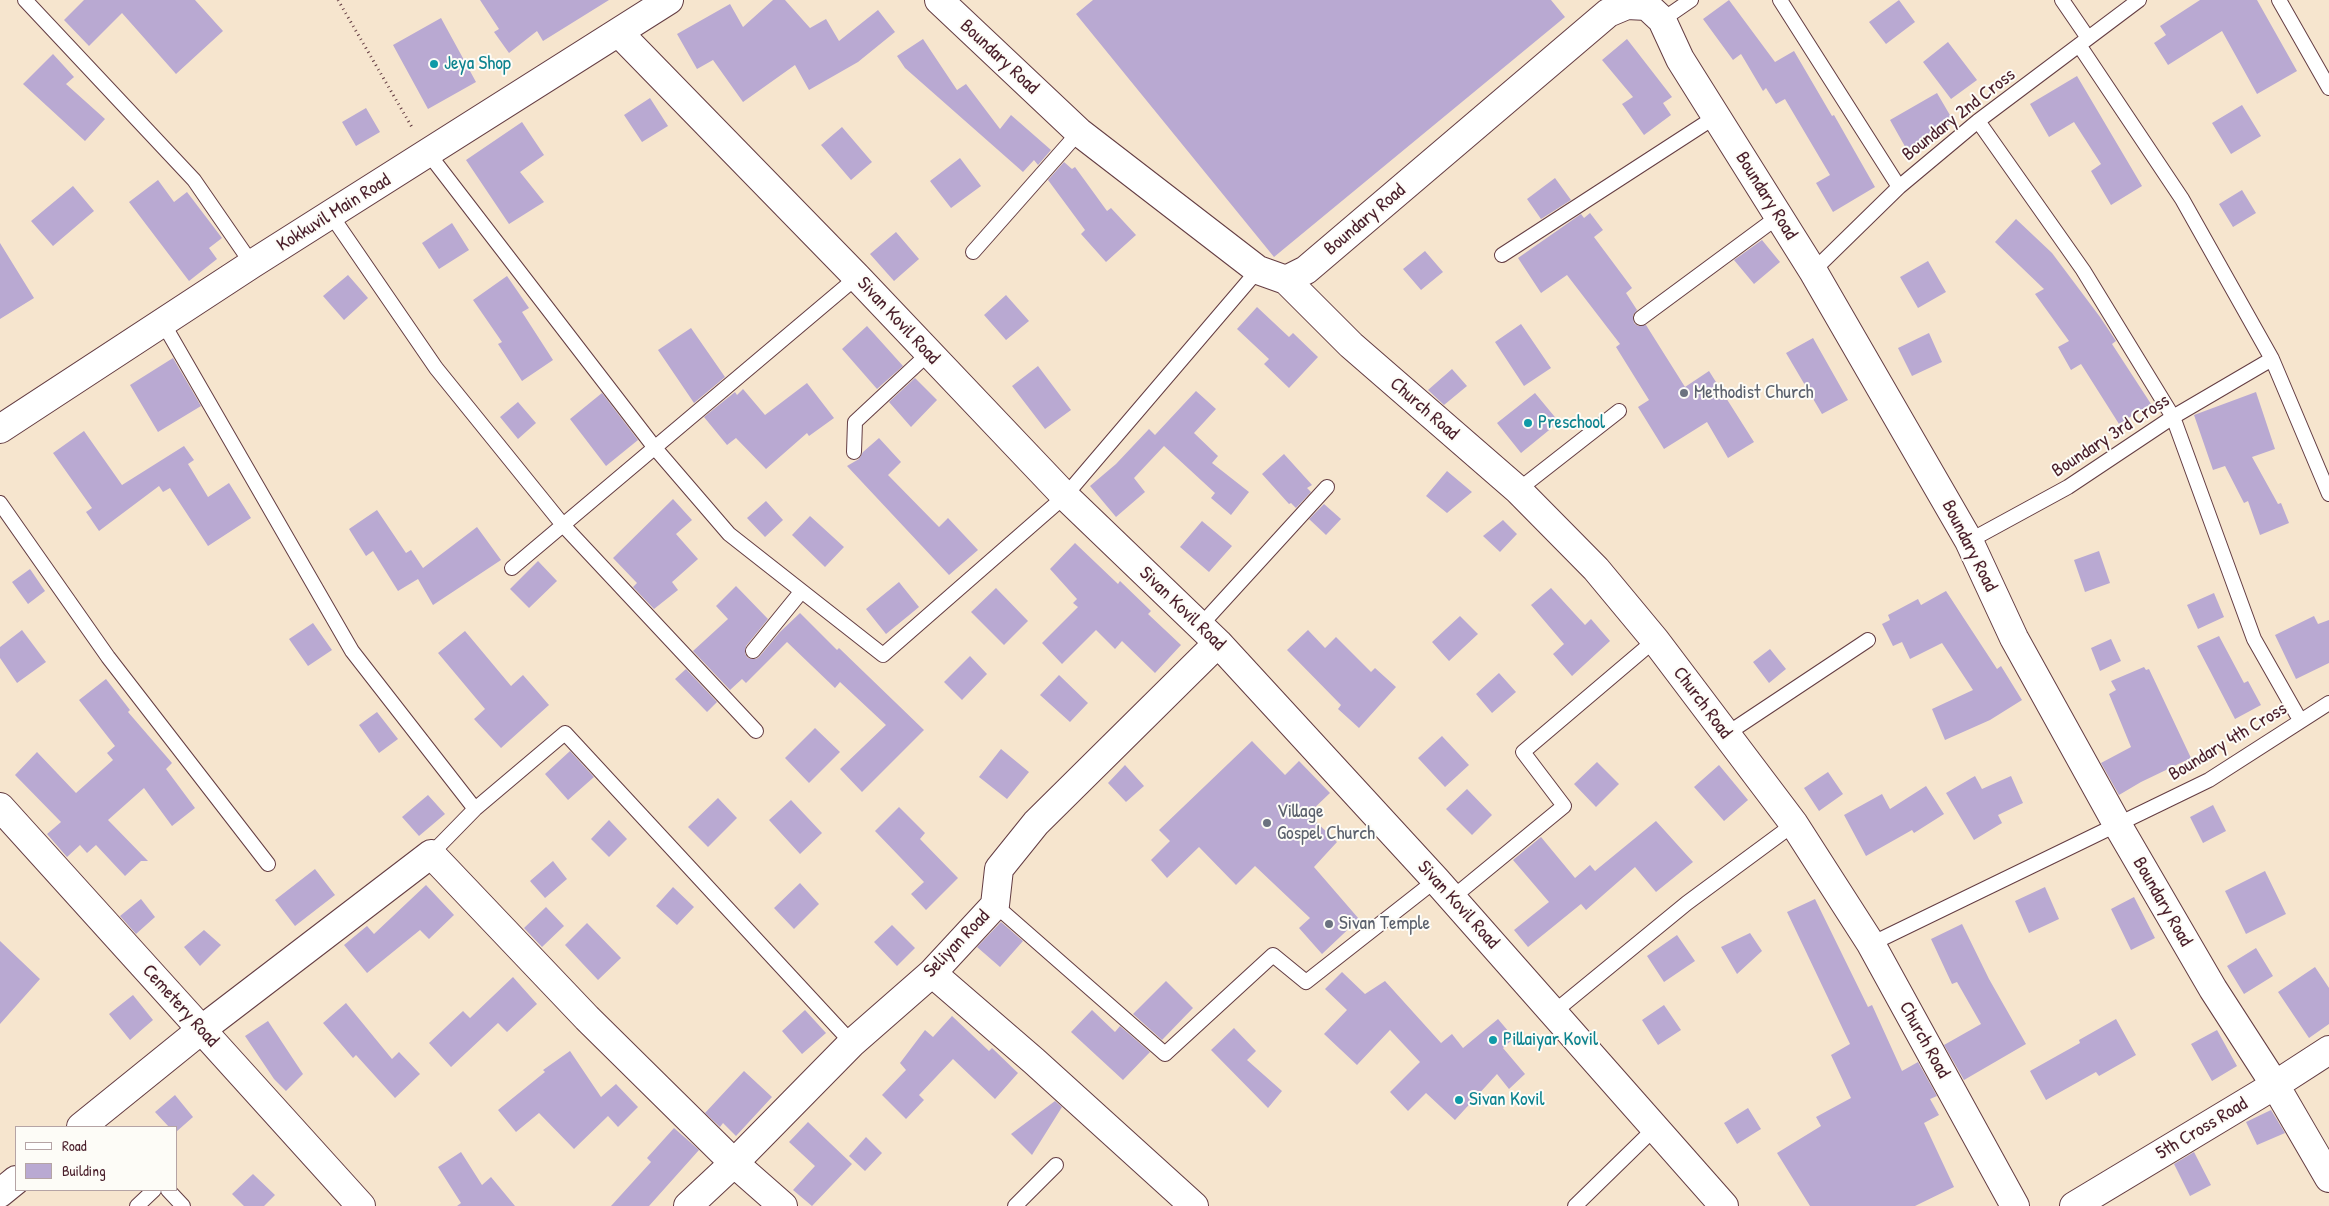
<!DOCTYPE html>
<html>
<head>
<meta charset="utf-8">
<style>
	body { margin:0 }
	#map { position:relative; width:2329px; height:1206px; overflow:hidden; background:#f6e5ce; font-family:"Patrick Hand",sans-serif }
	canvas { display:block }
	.legend { position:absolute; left:15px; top:1126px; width:162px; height:65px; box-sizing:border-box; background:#fdfcf7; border:1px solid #b5a4a5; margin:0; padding:6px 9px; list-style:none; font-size:15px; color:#4a1f2b }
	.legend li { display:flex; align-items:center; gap:10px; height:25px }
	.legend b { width:25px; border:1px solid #b5a4a5 }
</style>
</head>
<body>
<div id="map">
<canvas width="2329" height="1206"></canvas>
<ul class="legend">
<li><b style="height:6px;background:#fff"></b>Road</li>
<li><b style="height:14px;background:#b9a9d2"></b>Building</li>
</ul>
</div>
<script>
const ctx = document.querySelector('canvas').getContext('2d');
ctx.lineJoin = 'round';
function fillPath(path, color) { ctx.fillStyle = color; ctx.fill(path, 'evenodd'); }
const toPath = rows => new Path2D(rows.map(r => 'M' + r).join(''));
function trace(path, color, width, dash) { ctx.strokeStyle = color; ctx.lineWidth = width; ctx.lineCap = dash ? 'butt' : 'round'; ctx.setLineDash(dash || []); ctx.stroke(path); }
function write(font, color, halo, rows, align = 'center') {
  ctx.font = font + ' "Patrick Hand",sans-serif'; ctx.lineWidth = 4; ctx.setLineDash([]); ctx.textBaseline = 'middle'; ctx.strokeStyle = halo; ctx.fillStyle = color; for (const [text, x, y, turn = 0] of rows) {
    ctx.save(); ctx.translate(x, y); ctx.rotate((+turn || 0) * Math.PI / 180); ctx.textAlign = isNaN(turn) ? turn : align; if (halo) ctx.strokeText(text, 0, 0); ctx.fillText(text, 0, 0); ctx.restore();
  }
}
fillPath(toPath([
	[84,0,195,0,223,31,176,74,122,13,89,46,64,20],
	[480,0,609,0,543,41,537,31,509,53,494,32,499,29],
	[773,0,785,0,810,28,826,19,839,41,878,10,895,32,858,62,809,90,795,65,743,102,713,60,697,69,677,34,730,4,743,27],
	[1093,0,1551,0,1565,17,1274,257,1076,14],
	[1729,0,1775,62,1794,51,1832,116,1834,115,1875,187,1833,212,1816,183,1830,175,1785,99,1776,104,1766,88,1763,91,1741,54,1733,60,1703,19],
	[1899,0,1915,22,1886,44,1869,22],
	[2200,0,2257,0,2297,71,2257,94,2222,31,2168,65,2154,43,2166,35,2160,26],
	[441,18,476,82,428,109,393,45],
	[923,39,957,90,966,84,1000,129,1011,115,1051,150,1038,165,1034,160,1023,172,905,68,897,56],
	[1627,39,1672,97,1663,103,1671,115,1644,135,1622,104,1633,97,1602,60],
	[1948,42,1977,80,1951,99,1923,62],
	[53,54,74,77,66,84,105,119,85,141,23,84],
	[2077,76,2142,186,2111,205,2091,171,2101,164,2074,122,2049,137,2030,104],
	[1937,93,1954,122,1907,150,1890,120],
	[650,98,668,126,642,142,624,115],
	[2242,105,2261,136,2231,154,2212,123],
	[366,108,380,132,356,146,342,122],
	[522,122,544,155,520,172,544,202,509,224,466,160],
	[842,127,872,162,851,180,821,145],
	[960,158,981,186,951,208,930,181],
	[1064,162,1072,169,1075,167,1107,211,1111,208,1136,235,1106,262,1081,234,1085,230,1048,180],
	[1555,178,1571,200,1541,219,1527,199],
	[158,180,174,202,187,192,222,238,209,248,217,259,189,281,129,202],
	[73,186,94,211,53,246,31,221],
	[2242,190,2256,213,2233,227,2219,204],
	[1590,213,1603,230,1594,237,1632,288,1626,293,1637,310,1633,315,1634,323,1638,326,1646,325,1685,387,1709,371,1754,442,1728,458,1707,422,1664,449,1638,407,1649,400,1616,347,1620,344,1567,275,1541,293,1518,258,1581,214,1584,218],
	[2016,219,2052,253,2100,317,2116,341,2112,344,2151,404,2119,424,2081,364,2071,370,2058,347,2069,341,2035,294,2044,289,1995,242],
	[452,223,469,250,439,269,422,243],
	[896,232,919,259,894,281,870,254],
	[1762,240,1780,262,1754,284,1734,260],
	[0,243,34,298,0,319],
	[1425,251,1443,272,1421,290,1403,269],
	[1928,261,1946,292,1918,308,1900,277],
	[348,275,368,298,344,320,323,296],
	[507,276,529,308,522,312,553,360,522,381,498,344,502,342,473,300],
	[1006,295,1029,321,1006,340,984,315],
	[1257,307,1289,337,1293,333,1318,357,1289,388,1264,364,1269,359,1237,329],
	[1521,324,1551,368,1524,386,1495,342],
	[867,326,903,366,877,389,842,349],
	[691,328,725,377,694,403,658,350],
	[1929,333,1942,362,1912,376,1898,348],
	[1813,338,1848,400,1822,414,1786,353],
	[173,358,201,406,158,432,130,385],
	[1038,366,1071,410,1045,429,1012,386],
	[1452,369,1467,386,1444,405,1428,390],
	[915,378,937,400,911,427,889,402],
	[807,383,834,418,809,436,807,433,766,469,736,438,727,445,704,417,735,392,737,395,743,389,765,415],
	[1196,391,1216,409,1194,433,1218,456,1212,463,1249,492,1231,515,1211,498,1215,493,1164,446,1134,478,1145,492,1116,517,1090,486,1116,464,1149,429,1155,435],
	[2256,392,2275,449,2252,457,2278,504,2281,503,2289,523,2260,535,2248,501,2244,503,2225,466,2213,470,2194,415],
	[602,393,638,440,606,466,570,419],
	[1535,393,1559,422,1521,453,1497,423],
	[518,402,536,423,518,439,500,417],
	[84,431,122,485,184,446,194,460,188,464,208,497,229,483,251,518,208,546,170,488,163,492,159,486,99,531,86,512,92,508,53,453],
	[879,438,901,462,888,475,939,527,948,518,978,550,949,575,847,466,859,459,863,452],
	[1284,454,1312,485,1307,488,1311,492,1296,508,1291,503,1289,504,1262,474],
	[1447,471,1472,492,1447,513,1426,496],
	[673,499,692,520,676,534,698,559,672,582,678,590,654,609,633,587,637,583,613,558],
	[766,501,783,520,765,537,747,518],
	[1324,504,1341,519,1326,535,1309,519],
	[377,510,406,553,411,550,423,568,477,527,501,560,433,605,418,579,398,591,373,551,366,556,349,529],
	[810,516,844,547,825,567,792,535],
	[1503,520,1517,534,1500,552,1483,536],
	[1202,521,1232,546,1209,572,1180,547],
	[1075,543,1118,584,1120,581,1151,611,1148,614,1181,645,1155,673,1122,641,1115,649,1096,630,1062,664,1042,643,1078,607,1073,603,1077,599,1050,569],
	[2099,551,2110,583,2085,592,2074,560],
	[538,561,557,581,529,608,510,589],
	[30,569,45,591,28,604,12,582],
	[899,582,919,607,886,634,866,609],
	[736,586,768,619,746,646,745,654,748,658,756,659,759,657,780,632,800,613,837,650,839,648,924,730,862,792,840,769,886,725,840,682,835,688,787,642,746,683,742,679,730,690,693,651,728,619,716,606],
	[996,588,1028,621,1004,645,971,612],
	[1551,588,1585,625,1591,619,1610,641,1572,676,1553,654,1564,644,1531,605],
	[1946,591,1997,669,2001,666,2022,700,1990,720,1945,740,1932,709,1973,690,1942,643,1910,659,1902,642,1893,646,1882,624,1890,620,1888,615,1918,599,1921,605],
	[2214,593,2224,617,2198,629,2187,605],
	[1460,616,1478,634,1449,661,1432,642],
	[2314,616,2318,624,2329,620,2329,663,2296,679,2275,635],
	[313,623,332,650,308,666,289,639],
	[22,630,46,662,17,683,0,658,0,647],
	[1308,630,1325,648,1336,637,1371,672,1375,668,1396,687,1359,728,1338,709,1341,705,1287,650],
	[465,631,511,686,523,675,549,705,501,748,474,719,485,709,438,653],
	[2219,636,2244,683,2248,681,2261,705,2235,719,2197,646],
	[2111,639,2121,661,2100,671,2091,648],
	[1770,649,1786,669,1769,683,1753,662],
	[970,656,987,674,962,700,944,682],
	[2144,667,2146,670,2149,669,2191,758,2141,782,2119,795,2101,763,2131,747,2109,694,2116,690,2111,681],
	[686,669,717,702,707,712,675,679],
	[1499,673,1516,692,1492,713,1476,694],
	[1059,675,1088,703,1070,722,1040,695],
	[106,679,130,710,128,712,172,763,166,769,195,808,172,826,144,788,108,820,148,861,141,861,125,876,96,845,87,853,80,845,67,857,47,834,61,822,15,775,37,752,76,793,113,760,107,753,115,746,79,700],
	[377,712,398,739,379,753,359,725],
	[815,728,840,752,809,783,785,758],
	[1442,736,1469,765,1445,787,1418,758],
	[1252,741,1285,775,1299,761,1330,793,1308,814,1337,842,1314,867,1359,919,1322,954,1299,928,1310,918,1255,866,1236,885,1199,847,1167,878,1151,860,1170,841,1159,830],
	[1001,749,1029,772,1007,799,979,777],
	[570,751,594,777,568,800,545,774],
	[1597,762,1619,784,1596,807,1574,784],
	[1125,765,1144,786,1126,802,1108,783],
	[1719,765,1748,800,1724,821,1694,787],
	[1828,772,1843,794,1819,811,1804,788],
	[1975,776,1982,789,2011,776,2023,803,1998,815,2002,823,1974,840,1946,793],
	[1926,786,1944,814,1914,833,1912,830,1866,856,1844,815,1882,794,1890,809],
	[1467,789,1492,815,1472,835,1446,809],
	[428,795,445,814,419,836,402,817],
	[718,798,737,818,708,847,688,827],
	[791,800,822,833,800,854,769,820],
	[2213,805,2226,831,2203,843,2190,817],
	[899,807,925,833,920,839,958,878,926,910,911,894,924,882,875,831],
	[609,820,627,839,609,857,591,839],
	[1656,821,1693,862,1656,892,1635,867,1586,910,1581,904,1528,947,1514,930,1549,902,1513,860,1541,837,1575,878,1590,865,1595,871],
	[553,861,567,879,545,898,530,881],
	[315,869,335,895,295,926,275,900],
	[2265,871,2286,914,2246,934,2225,891],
	[800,883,819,904,794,929,774,908],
	[426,885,454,915,429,939,420,930,367,973,344,945,367,926,374,934],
	[673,887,694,907,677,925,656,906],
	[2045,887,2059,919,2029,933,2015,901],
	[2134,897,2155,938,2131,950,2111,909],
	[141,899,155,917,136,934,120,916],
	[1815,899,1868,1007,1872,1005,1902,1071,1918,1062,1937,1096,1930,1099,1939,1115,1924,1123,1954,1187,1915,1206,1810,1206,1777,1153,1821,1126,1816,1117,1851,1098,1831,1055,1850,1044,1787,912],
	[546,907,564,926,542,947,524,928],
	[1001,922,1023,941,1000,967,977,947],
	[587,923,621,958,598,980,565,945],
	[1962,924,1989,979,2026,1044,1964,1080,1944,1045,1981,1024,1957,982,1952,984,1931,939],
	[892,925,915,948,897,966,874,942],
	[204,930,221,945,200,966,184,947],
	[1750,933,1762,951,1737,974,1721,947],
	[1677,935,1695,961,1664,982,1647,956],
	[0,941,40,979,0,1024],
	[2256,948,2273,976,2244,994,2227,966],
	[2315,967,2329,988,2329,1024,2309,1038,2278,992],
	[1342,972,1365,994,1385,981,1441,1043,1452,1034,1463,1048,1498,1019,1514,1038,1503,1048,1525,1074,1509,1089,1497,1074,1455,1120,1426,1093,1408,1111,1390,1092,1420,1062,1390,1030,1357,1065,1324,1034,1347,1010,1325,989],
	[513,977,537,1004,507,1032,498,1023,451,1067,429,1043,463,1011,470,1018],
	[1166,981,1193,1008,1162,1040,1133,1014],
	[133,995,153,1020,130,1040,109,1014],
	[346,1003,392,1059,399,1052,420,1074,395,1098,356,1055,353,1058,323,1023],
	[1664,1005,1681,1030,1658,1045,1642,1020],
	[805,1010,826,1033,802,1054,782,1031],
	[1092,1010,1115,1032,1120,1026,1150,1052,1123,1080,1071,1032],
	[952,1016,989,1051,992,1048,1018,1073,995,1099,953,1059,919,1095,924,1100,906,1119,882,1095,906,1070,900,1063,925,1030,933,1037],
	[2116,1019,2136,1055,2099,1076,2096,1072,2046,1100,2030,1071,2080,1043,2079,1040],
	[268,1021,303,1074,286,1091,274,1079,245,1036],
	[1234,1028,1256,1051,1247,1060,1282,1091,1268,1108,1211,1050],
	[2217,1030,2237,1066,2212,1081,2191,1044],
	[570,1051,601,1097,616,1084,638,1107,618,1127,608,1116,574,1149,539,1113,516,1132,498,1110,545,1072,543,1070],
	[744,1071,772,1097,736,1136,723,1123,720,1127,705,1113],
	[175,1095,193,1117,176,1132,176,1127,169,1127,155,1112],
	[1055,1101,1062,1107,1032,1155,1011,1134],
	[1748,1108,1761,1129,1737,1144,1724,1123],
	[2271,1110,2285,1133,2257,1145,2246,1122],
	[808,1122,852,1164,812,1206,793,1190,815,1166,789,1142],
	[674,1128,699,1150,649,1206,611,1206,651,1162,647,1158],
	[866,1137,882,1153,865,1171,849,1156],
	[461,1152,482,1185,491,1177,515,1206,457,1206,461,1203,438,1167],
	[2194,1152,2211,1185,2190,1196,2174,1164],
	[253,1174,275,1195,264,1206,244,1206,232,1194]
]), '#b9a9d2');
const service = toPath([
	[25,0,194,180,252,264],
	[1780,0,1899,187],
	[2062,0,2088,38],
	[2279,0,2329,88],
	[1662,20,1691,0],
	[2079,45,2182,199,2272,359,2329,494],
	[1978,121,2083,270,2173,417,2254,639,2300,720],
	[428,153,655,448,729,534,883,655,1065,496,1258,270],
	[331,215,436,368,563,525,756,731],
	[973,252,1079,132],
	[1502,255,1715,117],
	[1813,271,1899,187,1978,121,2139,0],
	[1641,318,1779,216],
	[163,323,352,651,475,809],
	[854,452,855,422,928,354],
	[1518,490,1619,411],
	[0,503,108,657,268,864],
	[1969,541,2068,487,2173,417,2272,359],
	[512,568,857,277],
	[1200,626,1327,487],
	[753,651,801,592],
	[1725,735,1868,640],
	[431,854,475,809,565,733,852,1043],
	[1452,898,1564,806,1523,752,1655,640],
	[995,905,1165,1054,1273,955,1306,982,1436,880],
	[1871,944,2209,780,2329,703],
	[1554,1012,1687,903,1794,824],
	[168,1190,183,1206],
	[137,1206,154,1190],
	[1015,1206,1056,1165],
	[1575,1206,1655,1128]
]);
const minor = toPath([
	[939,0,1079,132,1258,270,1286,280,1306,270,1608,13,1627,5,1647,6,1662,20,1680,59,1813,271,1969,541,2014,638,2117,824,2213,989,2275,1085,2329,1178],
	[619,33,857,277,1065,496,1218,643,1436,880,1724,1206],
	[1286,280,1351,345,1518,490,1596,569,1655,640,1794,824,1871,944,2015,1206],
	[0,429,252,264,669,0],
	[0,807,361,1206],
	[932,973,1034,1061,1194,1206],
	[81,1127,201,1030,431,854,587,1018,734,1163,783,1206],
	[0,1193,16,1180],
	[688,1206,734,1163,852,1043,932,973,995,905,999,869,1036,823,1218,643],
	[2074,1206,2275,1085,2329,1050]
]);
trace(service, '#643d43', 16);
trace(minor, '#643d43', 30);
trace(toPath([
	[338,0,413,129]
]), '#643d43', 3, [1, 4]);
trace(service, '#fff', 14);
trace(minor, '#fff', 28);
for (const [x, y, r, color] of [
	[434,64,5,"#0f9aa8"],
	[1684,393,5,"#6b7280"],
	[1528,423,5,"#0f9aa8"],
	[1267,823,5,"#6b7280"],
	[1329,924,5,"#6b7280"],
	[1493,1040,5,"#0f9aa8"],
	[1459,1100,5,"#0f9aa8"]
]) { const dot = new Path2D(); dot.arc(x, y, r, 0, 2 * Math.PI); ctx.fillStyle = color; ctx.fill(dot); trace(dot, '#fdfcf7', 2); }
write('19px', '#4a1f2b', '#fdfcf7', [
	["Boundary Road",999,57,43],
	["Boundary 2nd Cross",1959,115,-38],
	["Boundary Road",1766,196,58],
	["Kokkuvil Main Road",334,213,-32],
	["Boundary Road",1365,220,-40],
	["Sivan Kovil Road",898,321,47],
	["Church Road",1424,409,41],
	["Boundary 3rd Cross",2111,436,-33],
	["Boundary Road",1969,546,63],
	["Sivan Kovil Road",1182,609,44],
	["Church Road",1702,703,53],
	["Boundary 4th Cross",2228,742,-31],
	["Boundary Road",2162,902,60],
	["Sivan Kovil Road",1458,905,48],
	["Seliyan Road",957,944,-46],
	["Cemetery Road",180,1006,48],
	["Church Road",1924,1040,61],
	["5th Cross Road",2202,1129,-31]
]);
write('19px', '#0d838f', '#fdfcf7', [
	["Jeya Shop",444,64],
	["Preschool",1538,423],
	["Pillaiyar Kovil",1503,1040],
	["Sivan Kovil",1469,1100]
], 'left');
write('19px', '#5b616d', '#fdfcf7', [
	["Methodist Church",1694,393],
	["Village",1277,812],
	["Gospel Church",1277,834],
	["Sivan Temple",1339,924]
], 'left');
</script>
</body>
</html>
